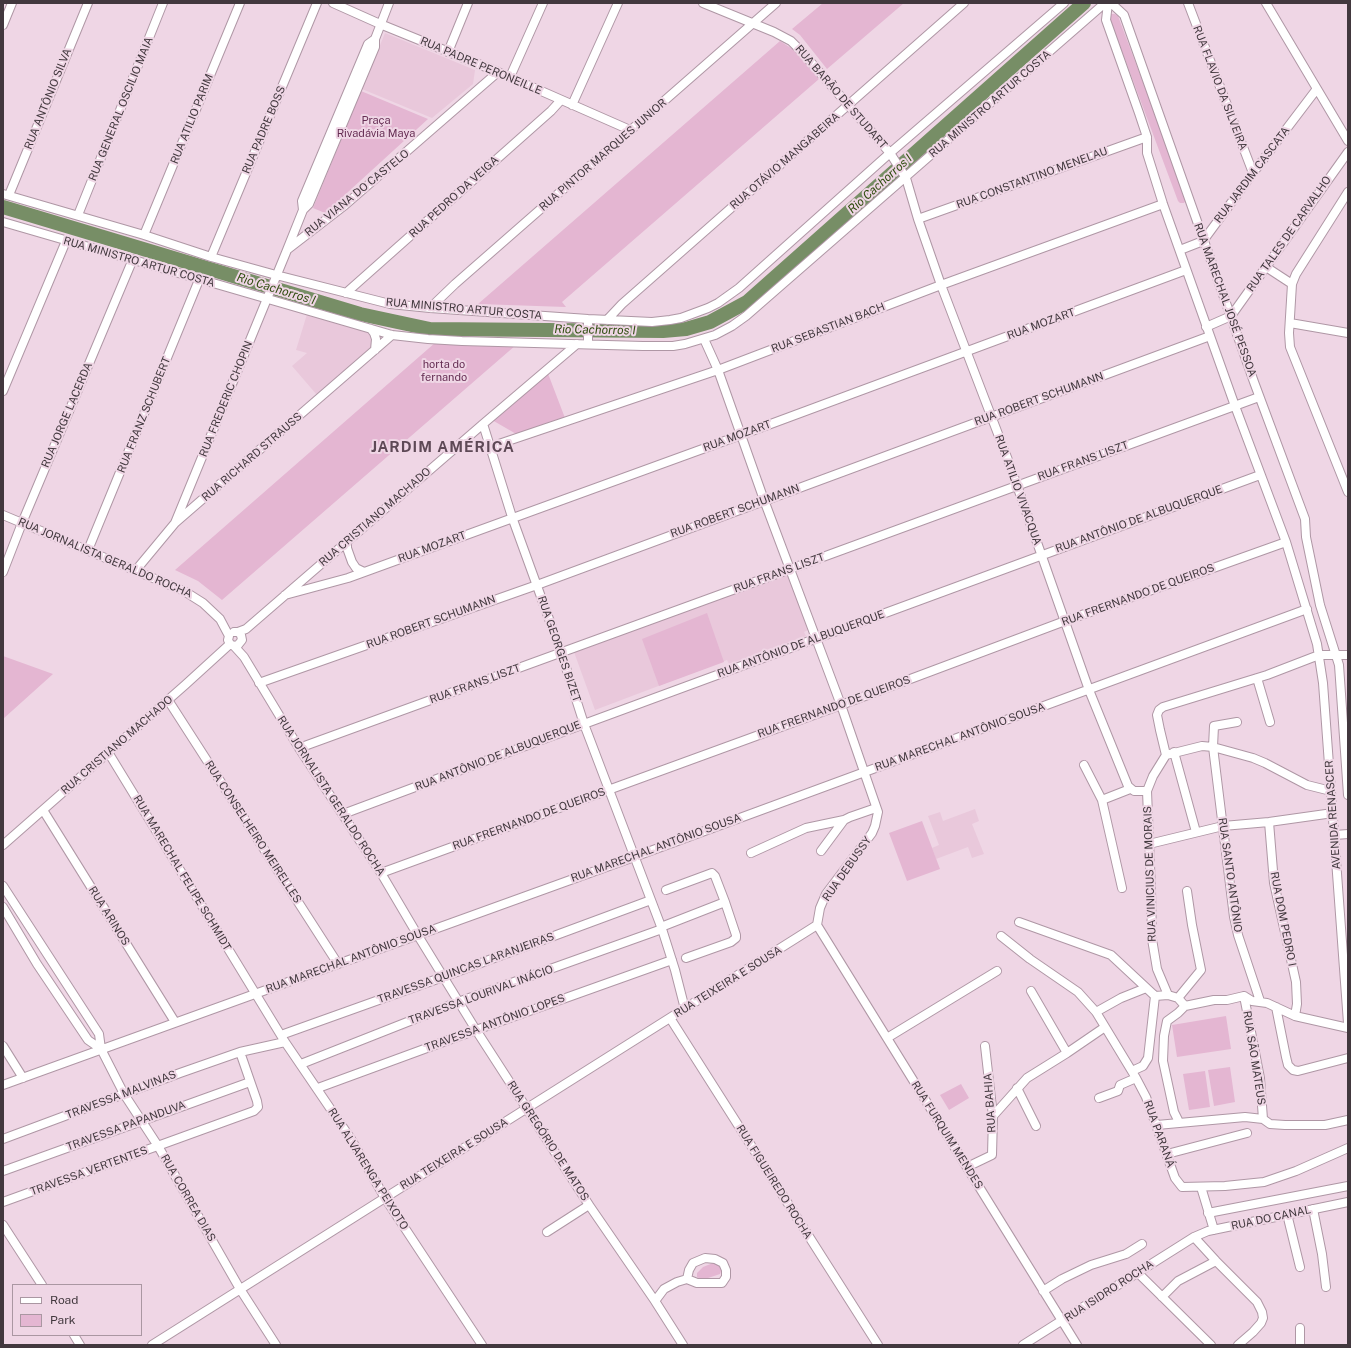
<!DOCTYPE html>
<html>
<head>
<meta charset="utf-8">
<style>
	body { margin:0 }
	#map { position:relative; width:1351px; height:1348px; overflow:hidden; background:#efd6e5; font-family:"Public Sans",sans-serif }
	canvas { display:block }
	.frame { position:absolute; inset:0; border:4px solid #42383e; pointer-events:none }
	.legend { position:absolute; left:12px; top:1284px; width:130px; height:52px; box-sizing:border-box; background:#efd6e5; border:1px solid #aa97a2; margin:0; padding:5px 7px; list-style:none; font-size:12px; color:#42383e }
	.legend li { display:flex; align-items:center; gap:8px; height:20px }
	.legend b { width:20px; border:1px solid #aa97a2 }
</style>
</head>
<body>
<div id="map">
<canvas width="1351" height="1348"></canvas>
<div class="frame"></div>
<ul class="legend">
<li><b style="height:5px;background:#fff"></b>Road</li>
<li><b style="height:11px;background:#e4b6d2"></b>Park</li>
</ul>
</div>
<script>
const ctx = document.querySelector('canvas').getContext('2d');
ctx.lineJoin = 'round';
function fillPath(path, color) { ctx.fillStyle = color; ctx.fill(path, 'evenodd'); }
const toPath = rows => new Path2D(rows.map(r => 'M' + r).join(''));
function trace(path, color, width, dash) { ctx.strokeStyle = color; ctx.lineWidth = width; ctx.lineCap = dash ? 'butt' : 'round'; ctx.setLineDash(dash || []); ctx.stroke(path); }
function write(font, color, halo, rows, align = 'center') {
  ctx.font = font + ' "Public Sans",sans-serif'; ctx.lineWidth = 4; ctx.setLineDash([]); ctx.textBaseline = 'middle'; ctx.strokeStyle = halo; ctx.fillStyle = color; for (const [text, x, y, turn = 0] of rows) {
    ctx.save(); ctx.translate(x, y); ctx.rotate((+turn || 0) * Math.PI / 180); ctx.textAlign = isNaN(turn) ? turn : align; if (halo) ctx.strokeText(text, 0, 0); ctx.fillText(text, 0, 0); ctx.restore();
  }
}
fillPath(toPath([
	[385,33,475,70,473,84,432,118,362,89],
	[308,311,365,329,370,333,372,340,372,347,369,351,317,395,292,366,307,353,296,350],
	[787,572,808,630,804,632,806,636,729,664,727,660,595,710,574,652],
	[975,809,979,821,972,824,984,854,972,858,968,847,936,859,932,848,939,845,928,816,940,812,943,821]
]), '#e9c8db');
fillPath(toPath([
	[823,3,904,3,827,69,800,35,792,29],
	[1111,14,1115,14,1118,16,1186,197,1186,200,1184,203,1180,203,1178,201,1110,19,1109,16],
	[780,41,794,50,819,79,562,302,566,307,478,304],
	[361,91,428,119,325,213,313,208],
	[436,342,516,345,222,600,198,581,175,570],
	[547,371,565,418,518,435,492,420],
	[707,613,724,662,659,686,642,639],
	[3,656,53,674,3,719],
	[922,821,940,869,907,881,889,833],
	[1226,1016,1231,1049,1177,1057,1172,1025],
	[1230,1067,1235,1102,1214,1106,1208,1070],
	[1205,1071,1210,1107,1189,1110,1183,1074],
	[961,1084,969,1098,949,1110,940,1095],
	[713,1263,719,1266,722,1269,720,1274,702,1280,697,1277,697,1273,703,1267]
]), '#e4b6d2');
trace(toPath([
	[3,207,360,314,430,329,663,331,686,329,710,322,747,302,1084,3]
]), '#778e66', 14);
const minor = toPath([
	[333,3,380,24,498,72,630,130],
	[703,3,774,32,791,41,802,52,890,153,906,178,918,219,941,285,1008,460,1089,690,1128,786,1134,791,1147,791],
	[1108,3,1106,20,1139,113,1147,137,1147,153,1163,204,1235,406,1286,542,1317,644,1323,683,1348,1023],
	[1111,3,1124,15,1254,382,1305,519,1306,537,1320,605,1339,665,1348,795],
	[1188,3,1253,173],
	[1266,3,1348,141],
	[3,25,12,3],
	[448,52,468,3],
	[510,77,543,3],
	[572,105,618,3],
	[1348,192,1296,274,1292,284,1289,333,1290,347,1348,492],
	[3,194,144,235,211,257,276,275,390,304,430,308,588,319,652,322,670,320,681,318,708,308,718,303,739,288,890,153,1064,3],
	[9,195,88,3],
	[303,210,302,201,368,44,375,39],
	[78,215,163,3],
	[918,219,1147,137],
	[3,222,392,335,428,339,462,341,643,346,673,346,685,344,715,335,732,326,746,316,1105,3],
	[144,235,240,3],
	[288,249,345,205,498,72],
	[1180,250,1203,241,1253,173,1316,90],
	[211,257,317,3],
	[1266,267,1292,284],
	[346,293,551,111,561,100],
	[430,308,455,284,776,3],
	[607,320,622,304,964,3],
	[1290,323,1348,333],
	[1206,327,1231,316,1348,152],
	[371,329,374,333,376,339,375,350],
	[704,339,718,370,764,500,841,705,878,812,875,826,872,833,826,894,820,908,817,925],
	[588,344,588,319],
	[3,391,66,241],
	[483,424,512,517,561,652,584,724,662,929,675,970,685,1009],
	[490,447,718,370,941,285,1163,204],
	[3,515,184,591,203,603,220,619,229,636,228,640,230,644,234,646,244,657,299,748,381,873,417,934,476,1030,589,1205,655,1301,683,1345],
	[175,523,287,250,303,210,309,204,375,47,375,39,389,3],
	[347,541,347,548,352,562,356,568,364,572],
	[88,550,199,280],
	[136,570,175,523,392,335],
	[3,572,22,523,133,259],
	[285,595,348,578,741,435,1186,270],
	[234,632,238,632,241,635,242,640,238,645,234,646],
	[238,632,246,629,483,424,577,344],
	[1257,678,1270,722],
	[259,683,537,585,1210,336],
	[168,700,338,964],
	[1237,722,1214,726,1213,747,1234,917,1238,935,1260,1001],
	[299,748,782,572,1259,397],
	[108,752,285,1042,351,1139,385,1198,482,1345],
	[1174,752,1196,832],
	[1166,755,1153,776,1147,791,1151,890,1152,939,1157,969,1168,995],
	[1166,755,1160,730,1157,715,1159,710,1163,707,1267,675,1319,655,1348,655],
	[1166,755,1202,746,1213,747,1253,758,1265,763,1307,785,1331,791],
	[1084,765,1102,800],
	[43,810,175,1022],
	[343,814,584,724,1260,475],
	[1269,822,1274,883,1296,982,1297,1004,1295,1016],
	[1335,835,1348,834],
	[1149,844,1223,826,1269,822,1333,813],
	[3,845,185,685,230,644],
	[821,851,844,820,850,817,876,808],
	[751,853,806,828,844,820],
	[381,873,841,705,1065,621,1286,542],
	[3,886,99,1034,101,1049,124,1094,158,1146,240,1289,276,1345],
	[1122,888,1102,800,1130,789],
	[666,890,712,873,715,876,725,902],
	[3,907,37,964,88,1040,101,1049],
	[1019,922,1111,955,1155,996],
	[817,925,1077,1345],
	[661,927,725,902,736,935,736,938,731,942,686,958],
	[1001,936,1030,959,1078,992,1096,1012,1136,1078,1146,1097,1175,1178,1182,1187,1225,1186,1264,1182,1296,1171,1348,1148],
	[1031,991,1067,1053],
	[1155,996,1168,995,1178,998,1185,1006,1214,1000,1227,1000,1244,996,1252,1001,1267,1003,1295,1016,1348,1028],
	[1244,996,1260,1078,1263,1119],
	[1178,998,1201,970,1192,925,1187,891],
	[1276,1007,1286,1057,1288,1065,1293,1070,1298,1071,1348,1058],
	[1096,1012,1121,998,1146,988],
	[670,1018,878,1345],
	[281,1035,443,977,651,900],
	[887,1038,997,971],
	[3,1046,23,1078],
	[301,1064,458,1002,662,929],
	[1132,1071,1143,1066,1148,1058,1155,996],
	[3,1085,634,857,1307,609],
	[318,1088,476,1030,672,960],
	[1017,1088,1036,1126],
	[1099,1098,1118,1091,1120,1085,1136,1078],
	[993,1116,1027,1078,1067,1053,1105,1027],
	[1179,1122,1174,1112,1163,1061,1164,1036,1167,1021,1178,1013,1185,1006],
	[1157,1125,1245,1117,1263,1119,1270,1124,1285,1125,1325,1125,1348,1120],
	[3,1139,180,1073,240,1052,285,1042],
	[1167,1154,1247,1133],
	[967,1167,992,1155,993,1116,985,1046],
	[3,1171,250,1082],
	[1201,1187,1214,1230],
	[3,1202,254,1111,258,1107,257,1101,240,1052],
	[1313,1209,1322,1254,1326,1287],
	[1208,1213,1348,1186],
	[1287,1214,1300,1267],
	[3,1225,42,1285],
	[547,1232,589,1205],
	[1194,1237,1216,1261,1257,1302,1262,1312,1263,1318,1261,1323,1253,1332,1238,1345],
	[1137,1272,1211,1345],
	[1043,1291,1062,1279,1091,1265,1126,1254,1142,1244],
	[1162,1297,1178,1281,1216,1261],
	[655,1301,664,1289,677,1282,687,1279,697,1283,722,1283,726,1277,726,1270,723,1263,715,1259,705,1258,693,1263,689,1270,687,1279],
	[1300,1328,1300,1345],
	[74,1335,80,1345],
	[152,1345,817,925],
	[1023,1345,1194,1237,1208,1231,1348,1202]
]);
trace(minor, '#af97a5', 10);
trace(minor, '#fff', 8);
write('11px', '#42383e', '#efd6e5', [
	["RUA PADRE PERONEILLE",481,66,23],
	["RUA FLAVIO DA SILVEIRA",1220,88,69],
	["RUA BARÃO DE STUDART",841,97,49],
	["RUA ANTÔNIO SILVA",48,99,-68],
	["RUA MINISTRO ARTUR COSTA",990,104,-41],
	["RUA GENERAL OSCILIO MAIA",121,109,-68],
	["RUA ATILIO PARIM",192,119,-68],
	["RUA PADRE BOSS",264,130,-67],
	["RUA PINTOR MARQUES JUNIOR",603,155,-41],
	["RUA OTÁVIO MANGABEIRA",785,161,-41],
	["RUA JARDIM CASCATA",1252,175,-53],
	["RUA CONSTANTINO MENELAU",1032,178,-20],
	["RUA VIANA DO CASTELO",357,193,-39],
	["RUA PEDRO DA VEIGA",454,197,-42],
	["RUA TALES DE CARVALHO",1289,234,-55],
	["RUA MINISTRO ARTUR COSTA",139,262,16],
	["RUA MARECHAL JOSÉ PESSOA",1225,300,70],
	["RUA MINISTRO ARTUR COSTA",464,309,5],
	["RUA MOZART",1041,324,-20],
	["RUA SEBASTIAN BACH",828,328,-21],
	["RUA FREDERIC CHOPIN",226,399,-68],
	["RUA ROBERT SCHUMANN",1039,399,-20],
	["RUA JORGE LACERDA",67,415,-67],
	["RUA FRANZ SCHUBERT",144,415,-68],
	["RUA MOZART",737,436,-20],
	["RUA RICHARD STRAUSS",252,457,-41],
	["RUA FRANS LISZT",1083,461,-20],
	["RUA ATILIO VIVACQUA",1018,490,70],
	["RUA ROBERT SCHUMANN",735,511,-20],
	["RUA CRISTIANO MACHADO",375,517,-41],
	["RUA ANTÔNIO DE ALBUQUERQUE",1139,519,-20],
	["RUA MOZART",432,547,-20],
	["RUA JORNALISTA GERALDO ROCHA",105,558,23],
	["RUA FRANS LISZT",779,573,-20],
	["RUA FRERNANDO DE QUEIROS",1138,595,-20],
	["RUA ROBERT SCHUMANN",431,622,-20],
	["RUA ANTÔNIO DE ALBUQUERQUE",801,644,-20],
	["RUA GEORGES BIZET",559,649,71],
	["RUA FRANS LISZT",475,684,-20],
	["RUA FRERNANDO DE QUEIROS",834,707,-20],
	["RUA MARECHAL ANTÔNIO SOUSA",960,737,-20],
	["RUA CRISTIANO MACHADO",117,745,-41],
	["RUA ANTÔNIO DE ALBUQUERQUE",498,756,-21],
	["RUA JORNALISTA GERALDO ROCHA",331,796,57],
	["AVENIDA RENASCER",1333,815,-94],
	["RUA FRERNANDO DE QUEIROS",529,819,-20],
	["RUA CONSELHEIRO MEIRELLES",253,832,57],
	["RUA MARECHAL ANTÔNIO SOUSA",656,848,-20],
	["RUA DEBUSSY",847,869,-55],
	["RUA MARECHAL FELIPE SCHMIDT",182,873,59],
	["RUA VINICIUS DE MORAIS",1150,874,-92],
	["RUA SANTO ANTÔNIO",1230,875,82],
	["RUA ARINOS",109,916,58],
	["RUA DOM PEDRO I",1283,919,79],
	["RUA MARECHAL ANTÔNIO SOUSA",351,959,-20],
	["TRAVESSA QUINCAS LARANJEIRAS",466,968,-20],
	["RUA TEIXEIRA E SOUSA",728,982,-32],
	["TRAVESSA LOURIVAL INÁCIO",481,995,-20],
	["TRAVESSA ANTÔNIO LOPES",495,1023,-20],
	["RUA SÃO MATEUS",1254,1058,81],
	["TRAVESSA MALVINAS",121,1095,-21],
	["RUA BAHIA",990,1103,-94],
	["TRAVESSA PAPANDUVA",126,1126,-20],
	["RUA PARANÁ",1159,1134,70],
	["RUA FURQUIM MENDES",947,1135,58],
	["RUA GREGÓRIO DE MATOS",548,1141,57],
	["RUA TEIXEIRA E SOUSA",454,1154,-32],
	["RUA ALVARENGA PEIXOTO",368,1169,58],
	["TRAVESSA VERTENTES",89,1171,-20],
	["RUA FIGUEIREDO ROCHA",774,1182,58],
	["RUA CORREA DIAS",188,1198,60],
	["RUA DO CANAL",1271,1218,-12],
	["RUA ISIDRO ROCHA",1109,1291,-33]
]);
write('11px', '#652d53', '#efd6e5', [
	["Praça",376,121],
	["Rivadávia Maya",376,134],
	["horta do",444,365],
	["fernando",444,378]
]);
write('italic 12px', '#2f4d0f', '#efd6e5', [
	["Rio Cachorros I",880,184,-42],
	["Rio Cachorros I",276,289,17],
	["Rio Cachorros I",595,330,1]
]);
ctx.letterSpacing = '1px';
write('bold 15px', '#5e4956', '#efd6e5', [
	["JARDIM AMÉRICA",443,447]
]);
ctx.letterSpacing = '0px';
</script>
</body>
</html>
